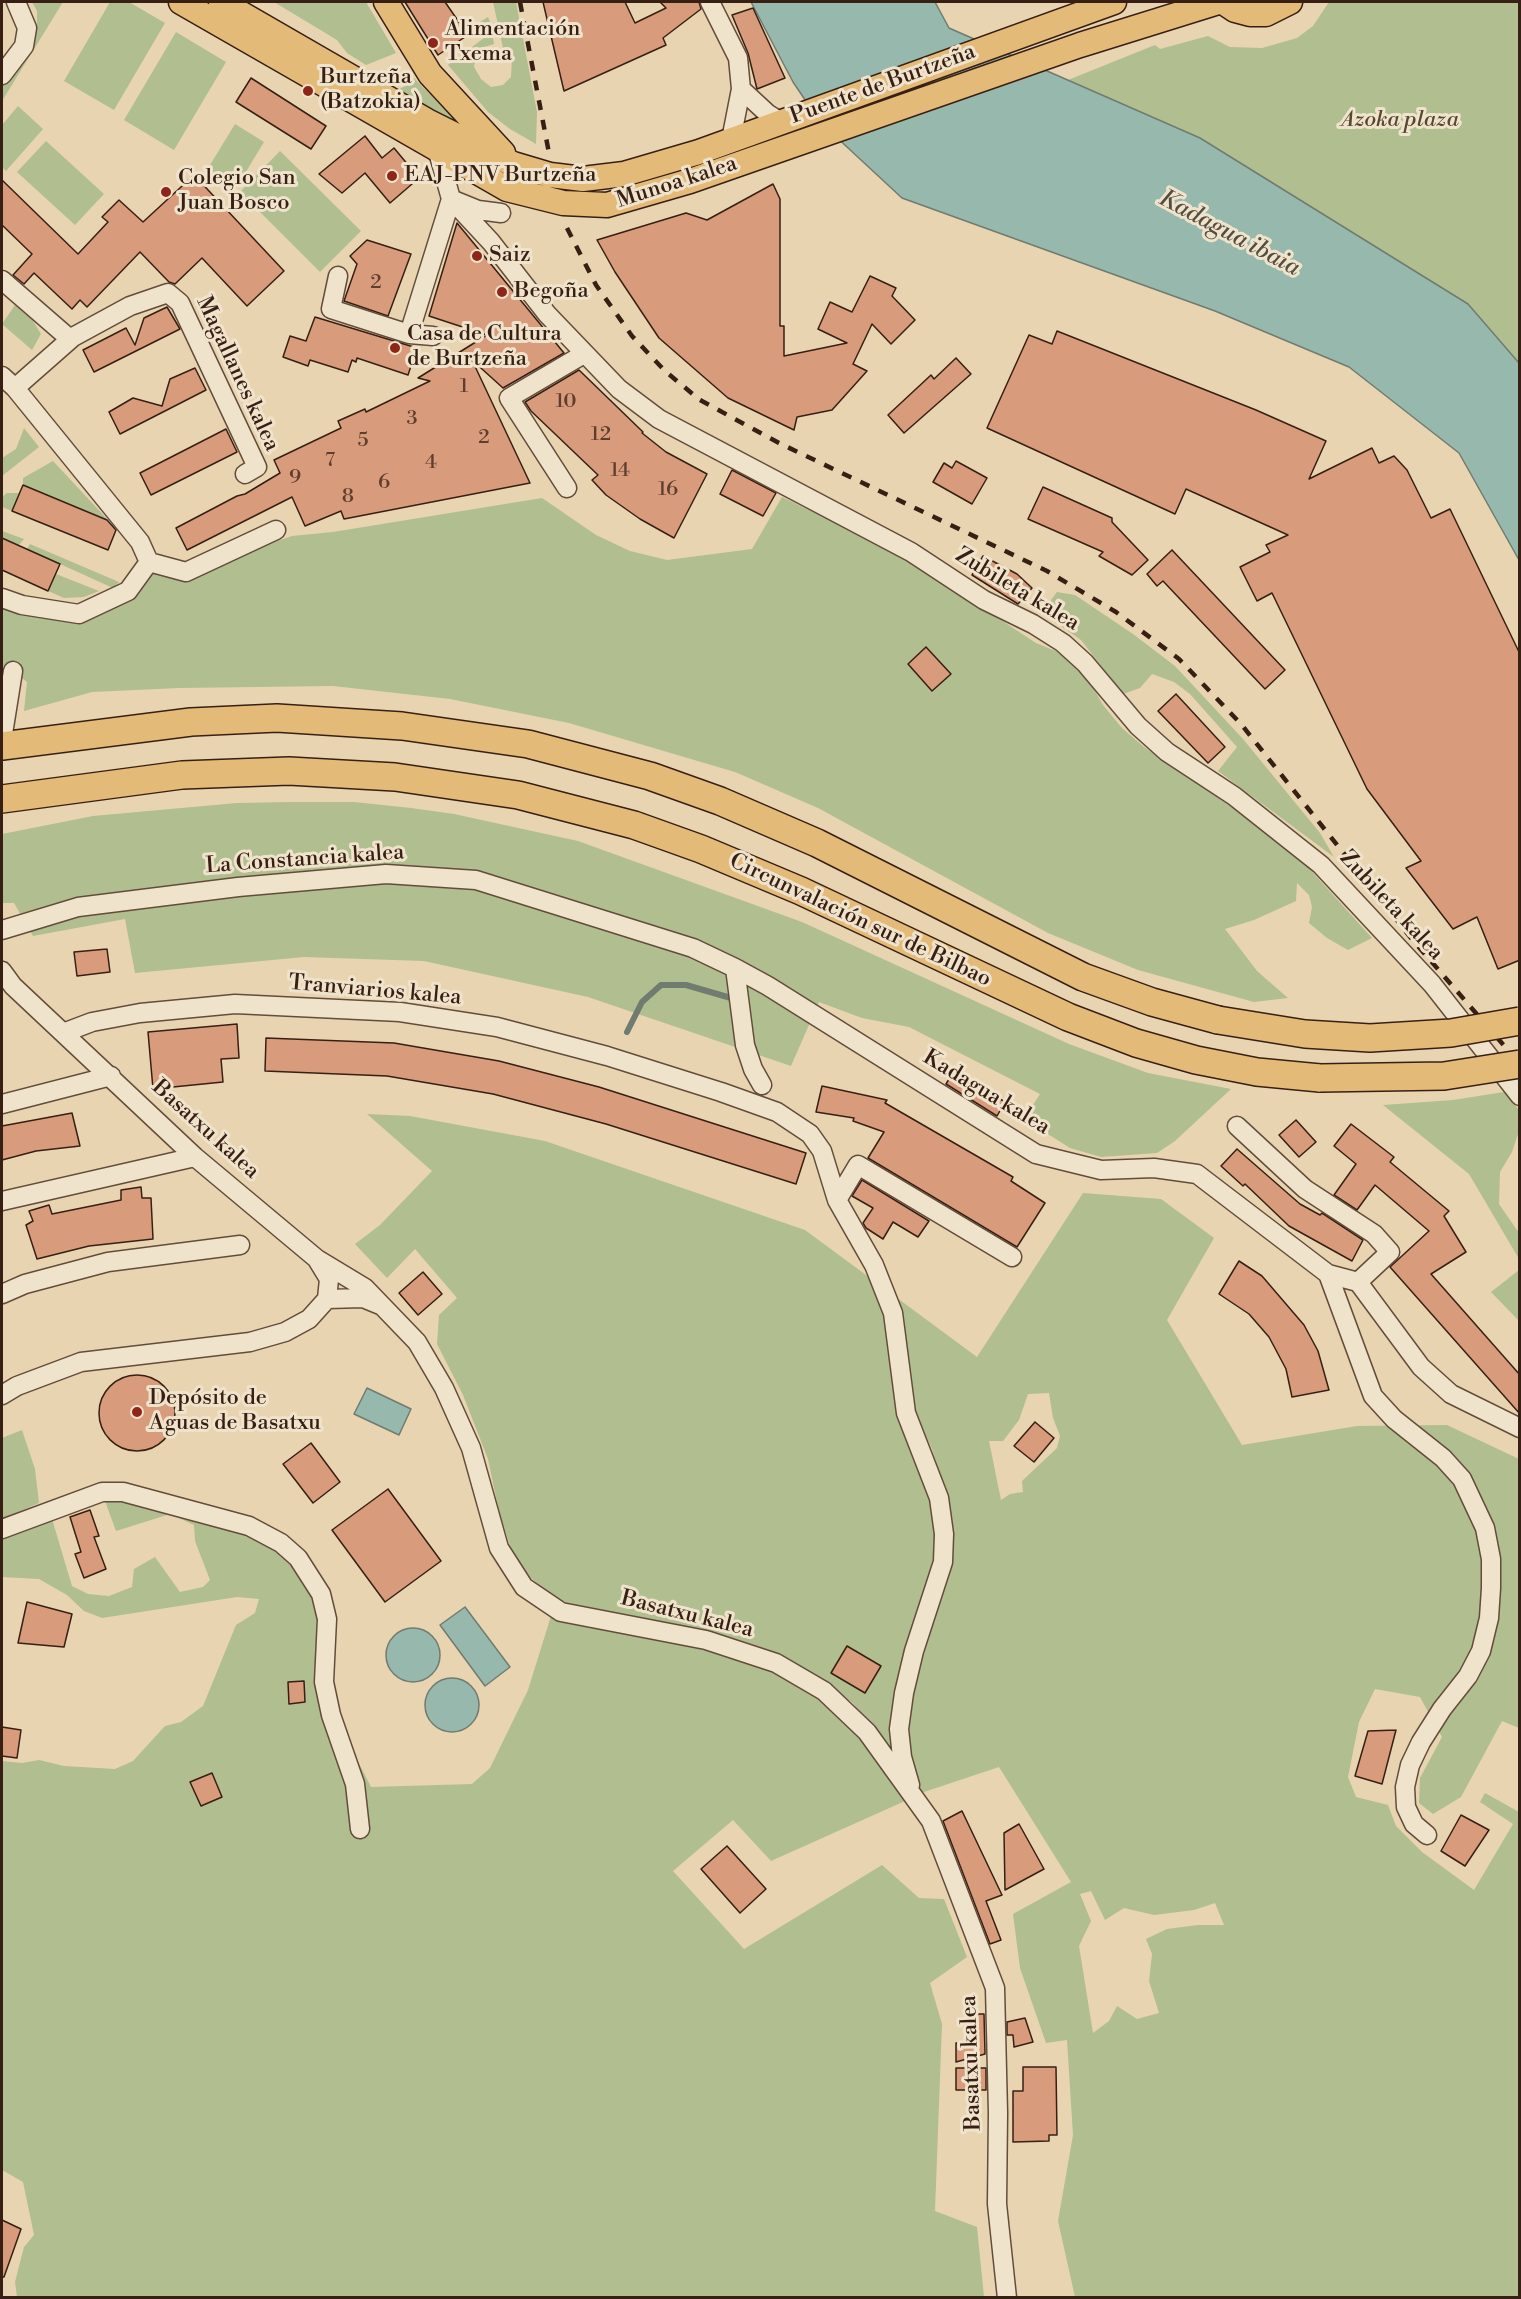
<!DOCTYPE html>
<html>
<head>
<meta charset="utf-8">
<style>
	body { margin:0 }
	#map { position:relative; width:1521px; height:2299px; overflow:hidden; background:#e8d4b1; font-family:"Libre Bodoni",serif }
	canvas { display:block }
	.frame { position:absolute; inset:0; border:3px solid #381f14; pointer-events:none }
</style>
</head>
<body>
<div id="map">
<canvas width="1521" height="2299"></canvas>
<div class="frame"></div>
</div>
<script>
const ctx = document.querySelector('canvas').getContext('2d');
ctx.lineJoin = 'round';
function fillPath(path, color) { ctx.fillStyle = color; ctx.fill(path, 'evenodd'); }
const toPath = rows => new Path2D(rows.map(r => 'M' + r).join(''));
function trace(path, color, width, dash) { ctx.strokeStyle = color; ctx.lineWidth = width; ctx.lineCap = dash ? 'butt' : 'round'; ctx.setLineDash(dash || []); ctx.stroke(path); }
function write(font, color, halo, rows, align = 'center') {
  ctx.font = font + ' "Libre Bodoni",serif'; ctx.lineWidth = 6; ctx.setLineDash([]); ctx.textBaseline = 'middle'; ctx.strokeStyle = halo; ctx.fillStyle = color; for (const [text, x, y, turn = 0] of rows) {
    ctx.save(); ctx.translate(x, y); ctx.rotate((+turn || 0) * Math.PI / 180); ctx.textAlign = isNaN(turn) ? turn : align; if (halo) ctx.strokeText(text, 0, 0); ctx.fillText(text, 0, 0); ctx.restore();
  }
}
fillPath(toPath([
	[32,2,63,2,2,101,2,83,32,40,37,29,37,11],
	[110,2,129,2,165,23,114,110,64,81],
	[274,2,366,2,396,53,366,65,347,53,337,40],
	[493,2,516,2,537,112,536,144,510,129,488,112,448,65,488,35,480,22,488,17,491,24,494,44,481,48,476,53,474,67,481,79,491,87,503,85,511,77,512,58,503,48],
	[1329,2,1519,2,1519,363,1468,304,1068,80,1155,45,1160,49,1208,36,1230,47,1262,48,1297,38,1313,26],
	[176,32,226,62,174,150,124,120],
	[414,78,457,122,397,90,412,83],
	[18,106,43,129,6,171,2,167,2,125],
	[235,124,264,142,236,188,207,170],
	[46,141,104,194,75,225,17,172],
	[280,151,361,231,320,272,240,192],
	[15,305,33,321,41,334,32,350,2,324],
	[24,428,39,447,2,476,2,458,16,449],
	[53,461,108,520,23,485,23,478],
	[7,493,19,493,12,511,2,507,2,497],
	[782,497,900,554,1036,643,1058,652,1085,674,1103,705,1122,728,1144,747,1269,833,1306,865,1372,938,1348,950,1327,938,1309,923,1312,907,1309,895,1297,883,1296,901,1254,920,1225,929,1257,971,1288,998,1254,1002,1138,970,1048,933,818,808,735,772,569,723,450,699,333,686,179,688,92,692,24,711,27,682,13,671,2,670,2,598,79,614,128,591,149,562,186,572,292,536,333,532,542,498,596,535,630,551,667,560,752,549],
	[2,531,24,539,19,545,2,538],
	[30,544,119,582,113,588,27,549],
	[56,574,99,591,84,597,64,598,48,591],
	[1057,592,1075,595,1133,634,1175,666,1243,739,1320,833,1334,857,1218,771,1237,747,1190,694,1174,682,1152,674,1140,688,1123,694,1081,640,1051,619,1051,600],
	[291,802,354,802,411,808,454,814,578,841,802,922,1069,1044,1148,1073,1231,1089,1175,1141,1157,1153,1101,1157,1070,1148,1024,1119,1040,1094,909,1027,862,1018,819,1002,791,1066,588,997,424,961,304,957,135,973,125,919,33,936,14,903,2,903,2,834,93,816,237,803],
	[1504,1092,1519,1110,1520,1128,1512,1152,1500,1172,1499,1204,1519,1233,1519,1259,1469,1174,1383,1105,1453,1100],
	[367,1114,410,1116,545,1141,805,1230,977,1357,1083,1193,1161,1199,1214,1238,1167,1320,1242,1445,1357,1426,1447,1425,1519,1459,1519,1728,1502,1721,1461,1797,1433,1814,1419,1803,1420,1778,1442,1737,1420,1697,1375,1689,1359,1722,1348,1777,1356,1797,1388,1805,1396,1826,1422,1852,1474,1890,1513,1824,1480,1802,1485,1793,1519,1812,1519,2297,1075,2297,1058,2221,1073,2135,1067,2040,1046,2043,1020,1968,1013,1914,1071,1882,999,1767,921,1793,911,1767,905,1737,907,1716,918,1661,948,1570,952,1533,948,1506,932,1449,914,1411,901,1418,935,1503,940,1535,935,1578,907,1660,895,1712,893,1729,901,1771,853,1703,804,1669,757,1646,714,1633,572,1605,551,1595,531,1578,512,1552,499,1512,488,1459,463,1395,437,1344,439,1315,457,1298,415,1249,387,1278,355,1244,380,1225,432,1171],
	[1049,1393,1053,1418,1060,1436,1057,1448,1022,1481,1023,1492,1010,1494,1001,1500,989,1441,1003,1441,1019,1420,1028,1394],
	[1091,1891,1105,1920,1124,1908,1154,1915,1194,1910,1215,1903,1224,1925,1198,1925,1167,1929,1146,1939,1152,1954,1149,1981,1159,2013,1137,2019,1117,2006,1109,2021,1093,2033,1079,1946,1091,1921,1080,1894],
	[1519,1270,1519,1321,1491,1292],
	[22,1430,35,1469,39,1503,2,1519,2,1438],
	[124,1497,241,1528,316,1572,335,1611,318,1604,317,1639,331,1675,343,1732,371,1787,472,1784,490,1768,528,1690,551,1616,674,1639,784,1674,818,1697,854,1730,905,1801,771,1861,733,1820,673,1871,744,1949,882,1865,919,1898,944,1899,967,1957,930,1983,942,2024,935,2211,977,2227,984,2297,17,2297,15,2282,24,2247,34,2235,23,2182,2,2170,2,1761,22,1763,39,1760,64,1766,115,1769,133,1761,165,1726,181,1722,203,1706,236,1625,255,1613,259,1599,237,1597,102,1618,84,1611,67,1595,39,1579,2,1577,2,1535,52,1519,72,1586,88,1594,109,1596,132,1587,134,1569,155,1557,180,1592,203,1587,210,1580,195,1541,194,1525,170,1514,116,1531,105,1501]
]), '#b0be90');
const water = toPath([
	[751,2,935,2,949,28,1200,138,1468,304,1519,363,1519,560,1459,453,1349,367,1215,311,902,198,820,122,793,82,751,2],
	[367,1388,411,1409,399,1435,354,1414,367,1388],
	[465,1607,510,1667,485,1686,440,1625,465,1607],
	'386 1655a27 27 0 1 1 54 0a27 27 0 1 1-54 0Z',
	'425 1705a27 27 0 1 1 54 0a27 27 0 1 1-54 0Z'
]);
fillPath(water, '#97b8ad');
trace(water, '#717b70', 1.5);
trace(toPath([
	[627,1032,642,1002,661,985,686,985,731,998]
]), '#717b70', 6);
const building = toPath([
	[405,2,445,2,468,35,438,55,405,2],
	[543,2,625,2,635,23,666,8,660,2,699,2,701,9,663,38,666,45,564,91,543,2],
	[753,8,785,78,757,89,748,53,732,15,753,8],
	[251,78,326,126,311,149,236,102,251,78],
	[365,136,382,158,394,148,419,178,390,203,365,173,342,193,319,174,365,136],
	[194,175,284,271,247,306,202,258,175,284,169,282,140,252,87,307,80,300,72,309,34,273,24,284,13,275,32,254,2,225,2,180,78,254,108,222,102,217,119,200,143,222,194,175],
	[773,184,780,199,780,326,784,326,784,356,847,343,818,329,830,302,852,312,870,276,896,288,892,296,915,320,891,344,872,324,853,364,867,371,832,410,797,417,794,430,728,398,659,338,615,272,597,240,686,213,707,220,773,184],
	[457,223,564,353,503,388,472,360,530,483,344,519,341,511,305,526,292,497,187,550,176,528,237,496,245,494,280,473,274,460,341,428,338,421,365,409,366,412,430,381,418,378,487,335,429,316,457,223],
	[367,240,411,254,388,316,344,301,357,264,350,256,367,240],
	[167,307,180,329,94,372,83,350,126,328,135,345,144,318,167,307],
	[315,317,417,348,408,375,357,358,356,362,352,360,348,372,310,360,308,366,283,357,290,336,306,341,315,317],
	[1057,331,1256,410,1326,441,1309,479,1372,448,1379,463,1394,456,1407,470,1431,518,1450,509,1520,654,1520,960,1498,969,1477,917,1453,929,1406,868,1421,861,1367,789,1272,593,1257,601,1240,567,1270,552,1266,545,1288,535,1186,489,1175,514,987,428,1029,335,1052,344,1057,331],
	[956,358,971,374,904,433,888,415,931,375,934,379,956,358],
	[195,368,206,390,120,434,109,412,133,398,162,406,170,379,195,368],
	[579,370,643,432,642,433,666,452,707,474,674,538,640,519,606,495,592,480,598,475,531,411,525,402,579,370],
	[226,429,237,452,151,495,140,473,226,429],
	[956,461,987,478,972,504,933,482,944,463,952,468,956,461],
	[732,470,776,493,763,516,720,494,732,470],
	[23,485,107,520,116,530,108,550,12,511,23,485],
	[1043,487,1112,518,1112,522,1148,560,1132,575,1099,556,1103,552,1028,519,1043,487],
	[2,538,60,564,48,591,2,570,2,538],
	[1172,550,1285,670,1265,689,1163,581,1157,586,1147,574,1172,550],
	[983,556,1017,574,1032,588,1018,604,972,575,983,556],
	[926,647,951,674,932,691,908,664,926,647],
	[1176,694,1225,747,1208,763,1158,711,1176,694],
	[107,949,110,972,77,976,74,952,107,949],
	[237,1024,239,1058,221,1059,223,1082,153,1089,148,1032,237,1024],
	[266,1038,394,1043,499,1061,599,1087,806,1153,796,1184,606,1124,493,1094,387,1076,265,1071,266,1038],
	[954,1071,1005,1102,997,1116,946,1084,954,1071],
	[822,1086,887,1100,885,1103,1013,1177,1011,1181,1045,1203,1017,1247,868,1158,884,1132,853,1121,854,1118,816,1112,822,1086],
	[72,1113,80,1146,36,1151,2,1160,2,1126,72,1113],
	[1296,1120,1316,1142,1299,1157,1279,1135,1296,1120],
	[1351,1124,1394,1157,1390,1162,1449,1211,1444,1216,1466,1252,1431,1274,1520,1375,1520,1414,1390,1267,1429,1231,1375,1185,1357,1210,1334,1195,1356,1164,1334,1146,1351,1124],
	[1237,1149,1300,1204,1320,1215,1322,1213,1363,1240,1352,1261,1289,1226,1245,1184,1243,1186,1221,1166,1237,1149],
	[862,1180,929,1221,918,1237,893,1222,883,1239,866,1228,863,1223,873,1208,852,1196,862,1180],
	[141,1187,142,1198,151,1198,153,1239,89,1246,37,1259,26,1225,33,1221,29,1211,49,1205,52,1214,121,1200,121,1190,141,1187],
	[1239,1261,1262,1276,1304,1325,1318,1351,1329,1390,1292,1397,1286,1369,1269,1337,1249,1314,1219,1294,1239,1261],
	[423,1272,442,1294,418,1315,399,1293,423,1272],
	'99 1413a38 38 0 1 1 76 0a38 38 0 1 1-76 0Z',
	[1035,1422,1054,1438,1034,1462,1014,1446,1035,1422],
	[311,1443,340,1482,313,1503,283,1464,311,1443],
	[388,1489,441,1561,385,1602,332,1530,388,1489],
	[90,1510,99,1536,94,1537,106,1569,84,1578,75,1554,81,1552,70,1517,90,1510],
	[27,1602,72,1614,64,1647,18,1643,27,1602],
	[847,1646,881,1666,865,1693,831,1673,847,1646],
	[304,1681,305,1702,289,1704,288,1682,304,1681],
	[2,1727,21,1730,17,1758,2,1756,2,1727],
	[1396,1730,1382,1784,1355,1776,1368,1731,1396,1730],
	[212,1773,222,1797,201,1806,190,1782,212,1773],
	[962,1811,1002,1895,986,1901,1001,1940,990,1944,943,1821,962,1811],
	[1461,1815,1489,1830,1465,1866,1441,1851,1461,1815],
	[1019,1824,1044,1869,1005,1890,1004,1833,1019,1824],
	[727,1846,766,1889,740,1913,701,1869,727,1846],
	[969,2014,984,2014,985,2054,956,2062,956,2043,970,2043,969,2014],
	[1025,2018,1033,2042,1014,2047,1013,2035,1007,2035,1007,2022,1025,2018],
	[1023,2067,1056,2067,1057,2135,1049,2135,1049,2141,1013,2142,1013,2091,1023,2091,1023,2067],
	[956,2068,986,2068,986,2090,956,2090,956,2068],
	[2,2220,21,2229,4,2277,2,2277,2,2220]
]);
fillPath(building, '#d89b7c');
trace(building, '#381f14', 1.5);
const minor = toPath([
	[710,2,738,58,741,89,731,140],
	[2,75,24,46,27,28,16,2],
	[741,89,768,114,781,122],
	[438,152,451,199,491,242,547,314,619,389,659,419,911,552,984,600,1033,624,1063,643,1085,663,1138,726,1167,752,1234,796,1321,865,1432,984,1520,1096],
	[338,276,331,309,409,334,451,199,478,210,501,213],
	[2,280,70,339],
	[409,334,433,336],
	[2,376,15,388,140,542,149,562],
	[15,388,73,337,130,306,168,293,180,303,257,467,245,474],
	[567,488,509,398,584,354],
	[149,562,186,572,276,530],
	[2,598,22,605,79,614,128,591,149,562],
	[2,740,13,671],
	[2,930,78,907,238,887,386,874,476,880,693,948,735,968,768,986,1036,1154,1101,1170,1154,1168,1197,1174,1328,1274,1373,1396,1394,1419,1443,1458,1462,1479,1485,1528,1491,1559,1491,1588,1489,1618,1481,1651,1468,1676,1442,1709,1421,1742,1410,1765,1405,1787,1406,1807,1414,1824,1427,1835],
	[735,968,745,1045,753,1069,762,1085],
	[2,971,13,986,195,1157,317,1259,365,1288,417,1342,444,1388,471,1448,499,1548,524,1587,561,1612,706,1640,776,1663,824,1691,867,1732,931,1821,995,1988,998,2113,997,2204,1007,2298],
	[63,1033,92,1022,140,1013,235,1004,400,1012,497,1027,607,1056,721,1092,777,1112,810,1134,822,1151,837,1200,874,1265,893,1313,906,1413,939,1498,944,1534,943,1562,914,1651,904,1693,899,1729,902,1757,910,1785],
	[2,1104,111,1076],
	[1237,1126,1305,1189,1374,1234,1390,1252,1358,1282],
	[837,1200,858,1165,1012,1257],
	[2,1201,195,1157],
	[1328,1274,1358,1282,1421,1367,1451,1394,1520,1428],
	[2,1294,25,1284,108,1262,240,1245],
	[327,1299,363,1298,380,1305],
	[2,1395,17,1386,81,1362,250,1342,285,1332,309,1319,327,1299,329,1279,318,1261],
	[2,1529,102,1492,123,1492,249,1526,281,1543,298,1558,321,1594,327,1619,324,1682,331,1715,355,1784,360,1829]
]);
const major = toPath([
	[181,2,507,189,563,203,607,205,690,181,1080,45,1218,2],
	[221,2,427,121,513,164,550,175,583,179,624,174,699,152,1114,2],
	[386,2,430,74,503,153],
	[1223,2,1235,10,1250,14,1266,14,1290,2]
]);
const highway = toPath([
	[2,746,191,722,277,718,402,726,528,744,650,776,720,801,817,843,1083,977,1152,1002,1218,1020],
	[2,799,182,775,289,771,395,777,518,795,634,825,701,849,801,891,1068,1017,1136,1043,1196,1060,1257,1072,1320,1078]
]);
trace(minor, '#644c3b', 21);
trace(major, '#381f14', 27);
trace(highway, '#381f14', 30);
trace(minor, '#f0e3cc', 18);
trace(major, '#e4ba78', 24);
trace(highway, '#e4ba78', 27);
trace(toPath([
	[520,2,549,153],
	[567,228,596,285,632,336,665,371,700,400,779,443,1047,571,1116,612,1179,659,1241,724,1411,938,1520,1064]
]), '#381f14', 4.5, [10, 10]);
const highwayBridge = toPath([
	[1218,1020,1305,1034,1370,1038,1451,1033,1520,1021],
	[1320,1078,1444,1076,1520,1064]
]);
trace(highwayBridge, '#381f14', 30, []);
trace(highwayBridge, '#e4ba78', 27);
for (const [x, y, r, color] of [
	[433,43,6,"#8f2418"],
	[308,91,6,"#8f2418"],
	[392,176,6,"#8f2418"],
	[166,192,6,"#8f2418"],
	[477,256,6,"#8f2418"],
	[502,292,6,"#8f2418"],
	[395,348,6,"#8f2418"],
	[137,1412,6,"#8f2418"]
]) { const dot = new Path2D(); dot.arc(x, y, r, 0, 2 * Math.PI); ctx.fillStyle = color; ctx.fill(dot); trace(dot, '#f0e3cc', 2); }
write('20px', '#603e2e', null, [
	["2",376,283],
	["1",464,387],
	["10",566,402],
	["3",412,419],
	["12",601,435],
	["2",484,438],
	["5",363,441],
	["7",330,461],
	["4",431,463],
	["14",620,471],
	["9",295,478],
	["6",384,483],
	["16",668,490],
	["8",348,497]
]);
write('22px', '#381f14', '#f0e3cc', [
	["Alimentación",445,30],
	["Txema",445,55],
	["Burtzeña",320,78],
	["(Batzokia)",320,103],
	["EAJ-PNV Burtzeña",404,176],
	["Colegio San",178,179],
	["Juan Bosco",178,204],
	["Saiz",489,256],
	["Begoña",514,292],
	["Casa de Cultura",407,335],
	["de Burtzeña",407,360],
	["Depósito de",149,1399],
	["Aguas de Basatxu",149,1424]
], 'left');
write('22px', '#381f14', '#f0e3cc', [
	["Puente de Burtzeña",883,85,-20],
	["Munoa kalea",677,183,-18],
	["Magallanes kalea",237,374,65],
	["Zubileta kalea",1017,590,31],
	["La Constancia kalea",305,860,-4],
	["Zubileta kalea",1391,906,47],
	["Circunvalación sur de Bilbao",860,921,25],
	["Tranviarios kalea",375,991,5],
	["Kadagua kalea",986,1093,31],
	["Basatxu kalea",205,1130,42],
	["Basatxu kalea",687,1615,14],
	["Basatxu kalea",972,2063,-92]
]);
write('italic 22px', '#564733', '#f0e3cc', [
	["Azoka plaza",1400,121]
]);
write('italic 24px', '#544d42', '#f0e3cc', [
	["Kadagua ibaia",1229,234,28]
]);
</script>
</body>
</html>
